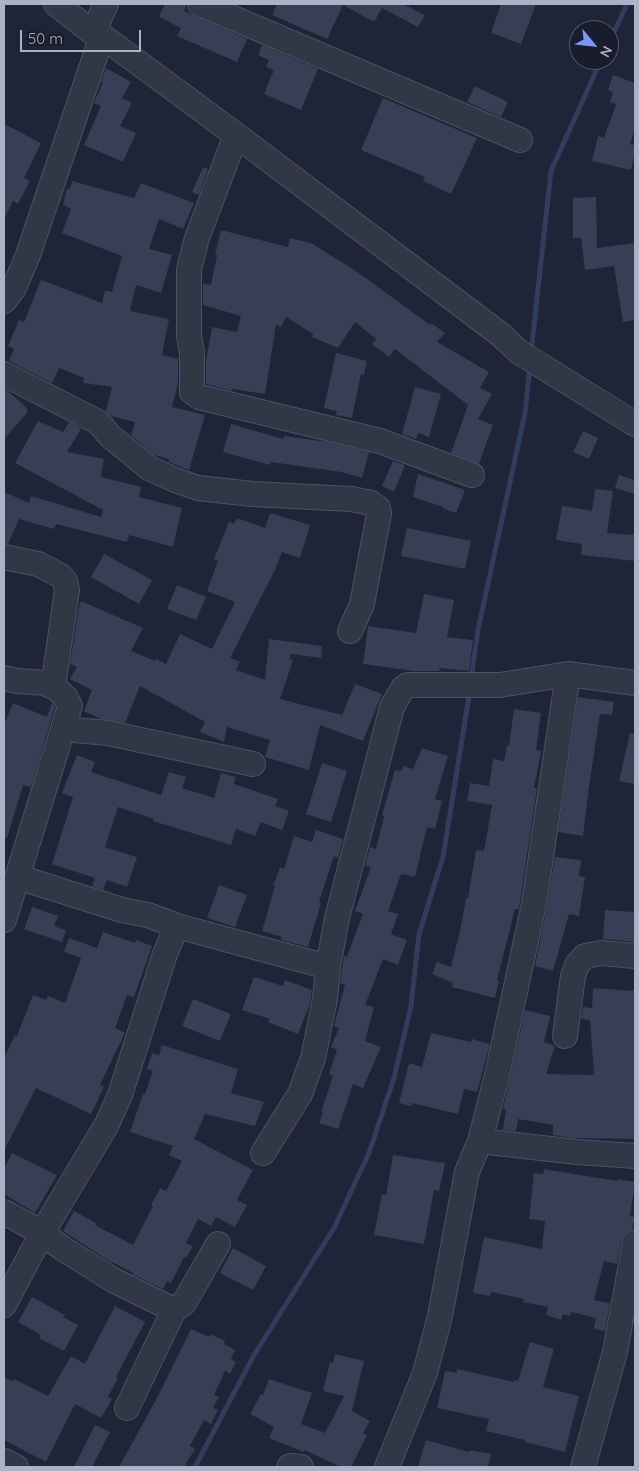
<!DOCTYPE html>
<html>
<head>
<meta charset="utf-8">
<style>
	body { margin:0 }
	#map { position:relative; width:639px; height:1471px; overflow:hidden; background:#1f2436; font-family:Quicksand,sans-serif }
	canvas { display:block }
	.frame { position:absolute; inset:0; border:5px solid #acb1c4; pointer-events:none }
	.north { position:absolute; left:569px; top:20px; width:50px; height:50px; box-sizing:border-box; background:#181c2b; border:1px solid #535868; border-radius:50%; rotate:118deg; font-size:14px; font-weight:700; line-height:20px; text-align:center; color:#acb1c4 }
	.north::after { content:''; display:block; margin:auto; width:18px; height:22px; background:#7d95f8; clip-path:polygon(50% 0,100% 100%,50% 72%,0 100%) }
	.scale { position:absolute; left:20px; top:30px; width:121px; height:22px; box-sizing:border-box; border:2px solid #acb1c4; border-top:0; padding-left:6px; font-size:15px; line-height:18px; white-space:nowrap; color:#acb1c4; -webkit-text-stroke:4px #181c2b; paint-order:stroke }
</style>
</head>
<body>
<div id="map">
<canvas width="639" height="1471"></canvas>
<div class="frame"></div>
<div class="north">N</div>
<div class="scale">50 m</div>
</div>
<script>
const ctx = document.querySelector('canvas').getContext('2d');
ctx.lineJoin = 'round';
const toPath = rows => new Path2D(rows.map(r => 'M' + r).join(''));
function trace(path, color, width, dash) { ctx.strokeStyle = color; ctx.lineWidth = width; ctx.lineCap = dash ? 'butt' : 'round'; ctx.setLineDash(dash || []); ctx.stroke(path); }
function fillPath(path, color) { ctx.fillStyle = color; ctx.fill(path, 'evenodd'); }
trace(toPath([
	[609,43,627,4],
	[531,353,551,171,601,60],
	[471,679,478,630,525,413,530,366],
	[195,1467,254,1355,334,1228,369,1153,394,1078,411,1006,419,934,443,857,470,690]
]), '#323c5e', 5);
fillPath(toPath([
	[165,4,187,4,184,11,247,39,237,62,177,36,181,28,159,17],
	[277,4,403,4,425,15,418,27,382,8,374,22,343,5,327,39,272,15],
	[501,4,536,4,521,44,491,33],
	[262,45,318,69,301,110,264,94,274,70,266,67,269,60,258,55],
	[106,68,131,82,122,98,132,103,120,126,136,133,123,162,84,145,101,106,94,103,103,82,101,81],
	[613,75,635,83,635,129,630,144,635,145,635,151,631,170,592,161,598,136,604,138,616,104,610,102,613,92,608,90],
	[475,86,508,102,501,117,467,102],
	[383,98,477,138,451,194,423,181,425,177,361,150],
	[4,124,41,143,24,178,30,181,18,204,13,201,4,219],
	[203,167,208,169,199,195,192,192],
	[72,181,134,198,141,183,194,203,183,229,159,219,149,249,172,255,161,293,136,285,130,311,169,319,162,355,178,359,178,383,172,407,205,415,189,470,169,462,169,459,154,455,131,435,135,422,111,416,106,411,112,387,83,383,84,378,59,368,52,383,9,361,14,349,8,346,19,320,24,322,41,280,102,303,105,290,112,292,122,256,62,233,71,209,63,205,67,189,70,189],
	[596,197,597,248,635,243,635,320,623,322,614,266,585,270,581,238,573,238,573,198],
	[221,230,288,247,290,238,311,243,356,271,430,325,431,323,445,333,437,342,489,372,480,388,492,394,478,419,493,425,479,464,451,453,468,405,395,349,389,357,372,344,376,339,355,322,338,348,312,337,313,334,286,317,281,327,276,325,265,394,232,389,232,391,206,384,206,361,212,327,237,332,241,316,203,305,203,284,211,285,217,255,215,255],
	[336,353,367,361,364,375,361,374,352,418,336,415,337,411,324,408],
	[415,387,441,394,429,437,418,433,416,439,402,434],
	[4,389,10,393,27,408,27,413,4,439],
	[38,421,63,432,69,422,81,429,67,452,104,459,101,477,141,487,139,497,182,508,173,547,129,535,127,542,56,524,54,529,19,519,8,544,4,544,4,492,29,503,31,496,101,517,103,510,15,463],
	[231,424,283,439,284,436,328,442,369,452,362,478,341,472,271,462,270,465,223,452],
	[583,431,598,438,589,459,573,452],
	[393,461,405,465,394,492,382,486],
	[418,474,465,490,456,513,442,508,443,507,413,497],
	[619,475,635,480,635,494,615,488],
	[595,489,613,491,607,533,635,535,635,561,581,555,582,544,556,540,562,506,592,511],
	[270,513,310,525,300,558,282,552,275,570,230,658,240,662,236,670,265,680,269,639,322,646,321,658,291,654,290,659,293,660,280,699,342,715,355,684,382,694,363,741,320,725,309,770,265,757,270,740,227,727,224,742,200,732,205,722,140,686,125,723,101,719,84,711,92,690,70,679,77,667,70,664,79,606,81,601,143,628,131,651,155,661,156,659,166,664,180,634,212,649,235,602,207,591,218,561,214,559,229,522,234,524,237,518,265,528],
	[407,528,471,541,465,569,401,556],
	[104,554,152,580,139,604,91,577],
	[177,585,206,597,196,620,167,609],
	[424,594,454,600,447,637,473,640,469,671,440,668,439,671,414,671,363,664,368,626,416,633],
	[578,697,614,702,612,715,600,714,589,787,583,836,558,832],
	[13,703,47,717,52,703,55,707,31,787,23,785,7,838,4,837,4,725],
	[514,709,541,713,536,750,541,751,534,788,537,788,520,902,519,909,515,909,497,980,499,981,495,998,452,987,453,983,432,974,437,962,451,967,460,931,466,898,468,898,476,850,484,851,492,805,467,801,470,783,489,786,493,759,504,761,507,745,509,746],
	[630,733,635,734,635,784,619,781],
	[422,748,448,756,435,799,442,801,435,829,427,827,415,877,401,874,388,911,398,914,391,934,407,940,398,965,383,959,365,1005,374,1007,365,1041,381,1047,363,1088,353,1084,338,1129,319,1123,323,1112,321,1112,333,1076,329,1074,337,1050,331,1047,339,1028,334,1026,345,985,340,983,344,956,347,957,363,914,355,911,371,867,365,866,370,847,376,849,384,816,382,815,395,770,401,771,403,766,413,769],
	[77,755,95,762,91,772,161,795,169,772,186,777,182,788,214,798,221,773,236,777,234,784,278,799,275,806,289,811,282,830,261,822,255,836,236,829,231,845,153,821,154,819,118,807,105,847,137,857,127,887,107,880,103,890,92,886,95,878,52,864,73,797,62,793],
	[322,763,347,771,331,822,306,814],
	[316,830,343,839,338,858,334,856,319,902,321,903,308,947,281,940,282,937,262,931,275,886,273,886,280,867,284,869,294,836,312,842],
	[555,857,581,860,579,876,585,877,579,916,569,914,553,971,535,966,547,907],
	[219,885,247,895,235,927,207,918],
	[32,907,58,916,54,926,66,930,62,942,24,929],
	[605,910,635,912,635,942,603,939],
	[103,932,135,943,136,940,152,946,134,997,127,995,115,1028,125,1033,100,1085,104,1087,91,1114,36,1088,4,1151,4,1058,15,1035,17,1036,33,995,46,1000,48,996,65,1003,81,958,64,952,69,938,97,948],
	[254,977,283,986,285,980,312,990,310,1004,298,1034,268,1022,270,1019,242,1010],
	[593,988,635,991,635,1139,574,1138,553,1135,553,1125,518,1119,516,1131,503,1130,506,1109,503,1109,525,1010,550,1016,544,1042,555,1046,546,1074,594,1075,590,1020,581,1019,583,1007,592,1008],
	[193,999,231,1014,220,1041,182,1026],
	[431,1033,471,1042,472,1039,490,1044,477,1092,464,1089,458,1114,412,1103,411,1106,399,1103,409,1063,422,1067],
	[162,1045,238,1069,231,1093,264,1102,255,1126,205,1114,194,1139,253,1170,237,1200,247,1205,235,1227,216,1217,211,1226,198,1219,186,1243,193,1246,186,1258,184,1257,171,1283,167,1281,163,1289,132,1274,133,1273,112,1262,112,1263,63,1231,74,1211,96,1223,95,1225,133,1245,153,1206,151,1205,160,1188,166,1191,182,1161,169,1155,173,1146,130,1132,143,1094,145,1094,153,1071,147,1069,152,1053,159,1055],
	[12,1153,57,1175,35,1213,4,1194,4,1168],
	[393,1155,445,1163,439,1191,434,1190,424,1244,374,1235,382,1194,386,1195],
	[544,1169,617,1181,617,1179,635,1182,630,1216,635,1217,632,1229,625,1233,622,1239,617,1264,604,1261,594,1300,610,1303,605,1331,594,1329,596,1318,571,1312,570,1316,563,1314,561,1320,546,1315,548,1307,523,1302,524,1299,491,1292,490,1296,473,1293,484,1237,542,1249,545,1221,529,1219,534,1173,543,1174],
	[233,1248,266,1266,253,1290,220,1273],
	[32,1297,65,1315,63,1317,78,1325,64,1351,39,1338,41,1335,18,1322],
	[115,1306,145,1322,116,1377,118,1378,108,1397,112,1399,101,1418,75,1404,46,1462,4,1440,4,1377,12,1381,14,1379,48,1396,71,1356,85,1364],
	[191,1329,209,1337,211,1334,225,1341,224,1344,235,1350,231,1359,236,1362,230,1374,225,1371,214,1395,219,1397,213,1408,218,1410,211,1424,204,1420,190,1446,195,1449,184,1467,119,1467,158,1396],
	[530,1342,554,1349,543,1387,579,1396,565,1452,525,1442,525,1440,486,1431,489,1419,437,1408,445,1371,457,1373,457,1369,514,1382,514,1380,518,1381],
	[335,1354,364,1361,352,1411,370,1421,363,1433,367,1435,351,1467,341,1467,304,1450,304,1452,269,1438,274,1427,250,1414,261,1394,263,1395,269,1379,312,1393,301,1424,325,1433,344,1396,323,1391,330,1362,333,1363],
	[95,1425,110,1432,92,1467,74,1467],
	[426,1440,469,1452,470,1450,491,1454,488,1467,418,1467]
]), '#383e54');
const minor = toPath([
	[56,4,93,33,102,36,236,135,501,335,519,352,635,424],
	[200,4,520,140],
	[93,33,106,4],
	[236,135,197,238,189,269,189,336,192,353,192,392,199,397,380,441,472,475],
	[4,301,14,288,28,255,102,36],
	[4,374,98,422,110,436,149,468,175,480,198,488,252,494,352,499,371,503,378,508,379,514,362,604,350,631],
	[4,557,38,564,61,576,65,581,67,590,53,687],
	[4,678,18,681,45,683,57,689,66,698,70,706,4,920],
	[63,729,108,733,253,764],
	[18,877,122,910,148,915,177,926,328,967],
	[565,1036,573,976,577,965,585,956,601,953,635,956],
	[480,1141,577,1152,635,1156],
	[263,1153,300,1094,313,1058,325,999,328,967,337,918,392,707,403,688,408,685,500,685,568,674,635,683],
	[4,1212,42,1233,62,1248,113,1280,174,1310,184,1303,218,1244],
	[4,1305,42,1233,107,1124,120,1095,165,954,177,926],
	[127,1408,174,1310],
	[4,1461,16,1467],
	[289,1467,291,1466,301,1467],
	[387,1467,425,1373,440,1316,467,1172,480,1141,497,1075,534,904,568,674],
	[583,1467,615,1352,635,1242]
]);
trace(minor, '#4d5162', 26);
trace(minor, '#323746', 24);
</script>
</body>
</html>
